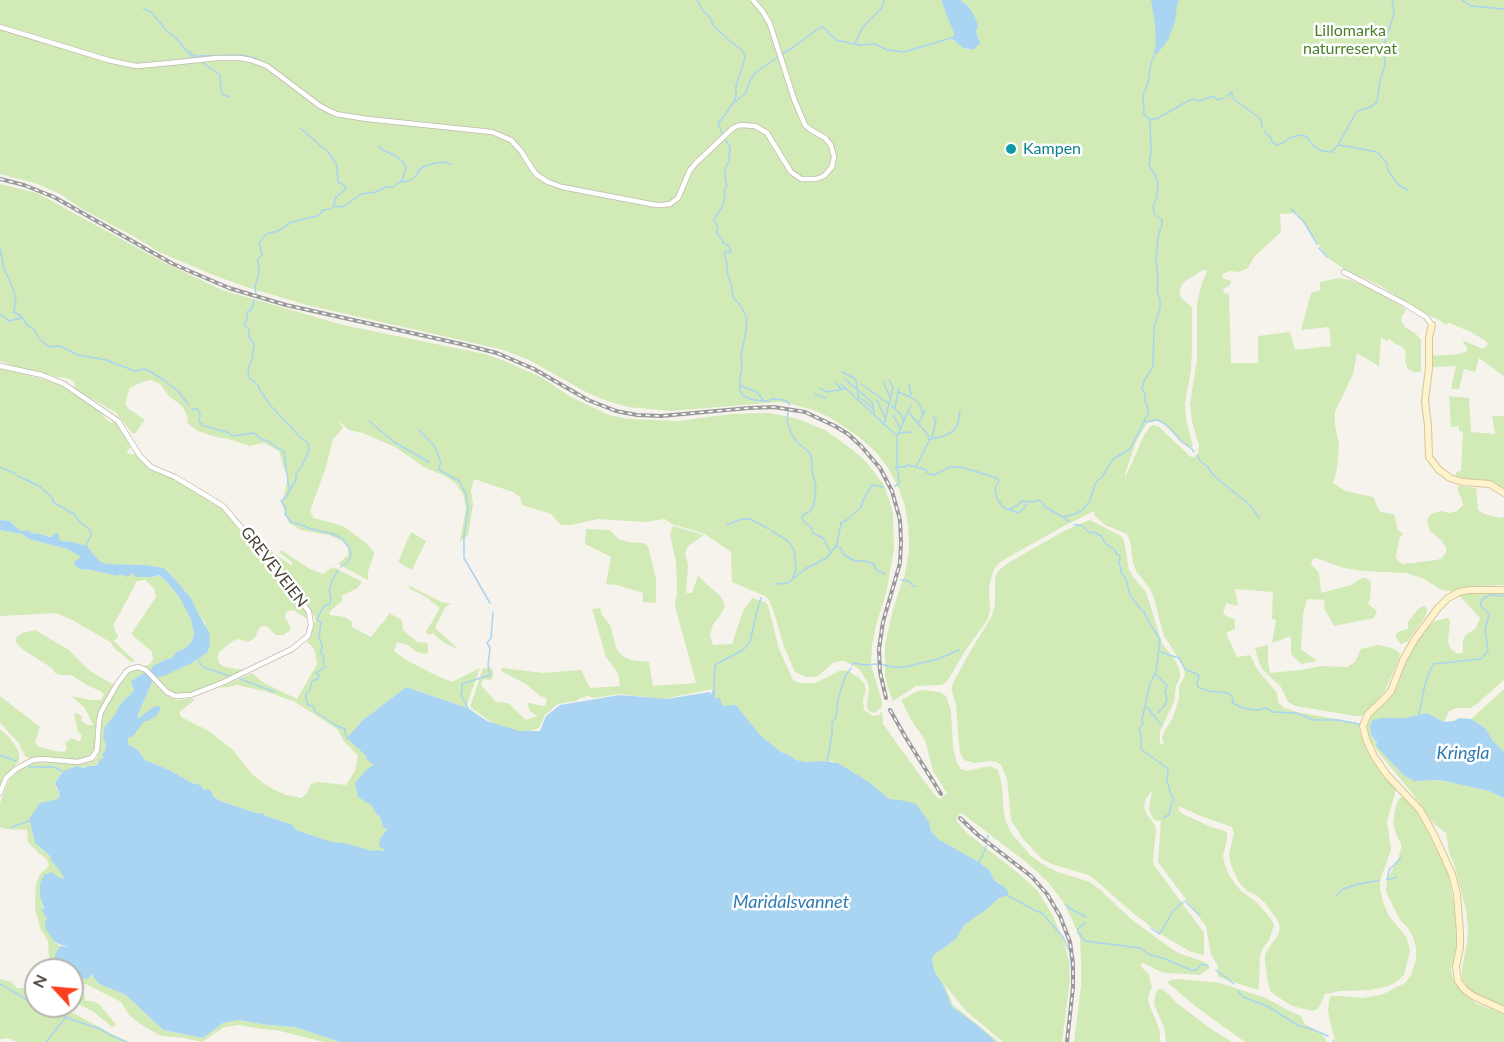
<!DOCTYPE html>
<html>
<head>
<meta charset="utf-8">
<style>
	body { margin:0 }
	#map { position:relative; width:1504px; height:1042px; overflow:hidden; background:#f6f3ec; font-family:Lato,sans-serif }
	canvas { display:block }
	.north { position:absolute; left:24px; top:958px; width:60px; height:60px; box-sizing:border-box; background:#fff; border:2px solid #b7b4b0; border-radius:50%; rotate:296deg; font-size:16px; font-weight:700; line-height:24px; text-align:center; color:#4b4439 }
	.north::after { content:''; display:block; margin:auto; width:21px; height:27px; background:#fc3f1d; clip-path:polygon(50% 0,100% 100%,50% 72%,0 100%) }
</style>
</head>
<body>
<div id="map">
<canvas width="1504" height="1042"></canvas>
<div class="north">N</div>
</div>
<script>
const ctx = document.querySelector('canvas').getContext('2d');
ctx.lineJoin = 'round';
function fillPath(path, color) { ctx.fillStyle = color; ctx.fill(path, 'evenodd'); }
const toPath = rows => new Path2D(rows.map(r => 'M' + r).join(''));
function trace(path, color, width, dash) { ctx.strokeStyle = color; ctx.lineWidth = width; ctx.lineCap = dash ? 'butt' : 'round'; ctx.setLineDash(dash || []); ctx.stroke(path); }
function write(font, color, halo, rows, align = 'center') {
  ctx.font = font + ' Lato,sans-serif'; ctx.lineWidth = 5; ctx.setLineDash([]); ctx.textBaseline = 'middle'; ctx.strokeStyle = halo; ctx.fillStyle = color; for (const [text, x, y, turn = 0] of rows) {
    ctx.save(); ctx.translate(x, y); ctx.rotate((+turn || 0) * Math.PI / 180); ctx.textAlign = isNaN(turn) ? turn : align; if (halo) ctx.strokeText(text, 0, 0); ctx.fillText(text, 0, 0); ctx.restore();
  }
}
fillPath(toPath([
	[0,0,941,0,954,34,953,41,958,43,963,48,973,50,979,39,968,6,960,0,1504,0,1504,376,1479,358,1475,372,1464,369,1459,389,1451,389,1456,366,1432,367,1431,356,1459,354,1465,352,1468,350,1462,340,1483,349,1488,345,1486,341,1471,332,1449,323,1446,325,1438,319,1426,315,1381,286,1346,270,1328,258,1297,213,1280,214,1281,232,1254,257,1248,268,1239,272,1230,271,1224,273,1222,278,1231,281,1230,285,1223,289,1224,293,1229,294,1231,363,1258,363,1258,336,1290,332,1295,350,1331,346,1329,327,1301,330,1311,293,1320,290,1320,282,1339,278,1350,280,1374,290,1406,309,1405,312,1401,317,1402,322,1405,327,1416,334,1421,340,1421,372,1414,372,1408,369,1405,362,1406,352,1403,347,1394,343,1390,339,1387,341,1381,338,1379,366,1357,353,1353,374,1335,412,1335,426,1339,445,1337,469,1333,483,1345,491,1373,497,1380,512,1394,514,1398,530,1403,534,1399,539,1396,557,1398,561,1403,564,1437,560,1442,558,1446,553,1446,547,1441,540,1430,531,1427,522,1429,516,1434,513,1441,511,1449,513,1457,511,1463,505,1462,499,1458,492,1458,486,1476,488,1478,510,1484,514,1500,518,1504,517,1504,585,1472,586,1451,591,1442,590,1422,578,1406,573,1364,571,1344,568,1316,558,1312,560,1311,564,1319,573,1321,593,1351,585,1362,578,1366,578,1371,582,1370,598,1368,604,1377,611,1374,618,1334,626,1325,610,1324,600,1307,599,1303,615,1301,649,1317,661,1301,664,1291,654,1291,636,1272,643,1276,620,1272,619,1273,592,1235,589,1238,606,1226,603,1223,614,1235,620,1235,629,1226,633,1237,657,1250,655,1257,669,1277,693,1278,702,1284,708,1297,712,1358,723,1360,733,1373,760,1392,782,1396,790,1387,821,1391,850,1380,880,1380,888,1383,902,1389,916,1407,938,1410,951,1404,975,1395,983,1385,987,1370,990,1340,991,1325,994,1318,1009,1313,1011,1292,1006,1278,997,1271,992,1268,984,1265,961,1265,955,1268,949,1278,935,1280,928,1278,921,1265,903,1256,895,1247,891,1238,881,1231,865,1229,855,1234,833,1232,827,1198,815,1179,806,1179,809,1178,810,1183,814,1211,827,1225,831,1227,833,1227,839,1223,856,1225,866,1229,875,1235,884,1241,891,1255,901,1261,907,1271,919,1274,925,1269,940,1263,948,1260,955,1259,988,1257,990,1219,977,1217,974,1218,966,1211,954,1206,926,1158,862,1161,821,1154,820,1151,815,1149,809,1152,791,1146,798,1144,806,1146,813,1155,825,1156,831,1153,860,1154,865,1204,933,1204,955,1191,952,1165,937,1134,914,1093,878,1088,875,1052,864,1042,859,1023,839,1011,820,1007,779,1001,765,997,762,991,761,974,763,964,760,960,753,959,744,956,705,952,691,952,685,971,650,992,616,995,604,995,578,998,571,1008,563,1064,531,1090,520,1121,536,1124,540,1129,570,1134,578,1146,592,1149,601,1162,644,1174,658,1178,666,1180,672,1180,678,1176,686,1174,702,1160,731,1160,744,1164,744,1162,739,1163,734,1173,717,1179,698,1179,687,1185,675,1184,669,1179,659,1164,636,1153,595,1148,586,1136,571,1133,562,1130,541,1127,534,1105,525,1095,516,1094,511,1062,527,1000,562,994,569,989,586,990,610,988,619,965,651,948,680,942,685,916,686,893,701,888,688,885,675,885,645,893,609,905,574,909,549,908,526,905,506,899,489,888,468,876,452,858,436,829,417,813,410,795,405,779,402,671,411,628,407,605,400,588,393,529,360,504,350,307,305,249,288,216,276,159,252,135,237,82,209,60,194,35,183,0,174],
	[1203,270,1207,271,1200,289,1197,305,1197,359,1190,404,1192,421,1199,446,1198,454,1195,457,1191,457,1159,427,1153,425,1150,427,1144,435,1126,476,1125,474,1136,442,1147,423,1155,420,1161,422,1187,446,1190,448,1193,446,1186,419,1185,403,1191,370,1192,352,1192,308,1191,306,1183,300,1180,296,1180,291,1182,284,1187,280],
	[0,184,37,193,165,263,222,290,343,325,485,354,507,362,541,377,571,397,609,415,628,419,678,421,731,414,769,413,795,418,825,430,853,450,867,463,884,485,893,512,894,550,886,594,876,625,872,646,871,665,882,701,882,707,874,713,871,712,868,710,867,705,869,687,867,681,859,669,845,661,840,661,833,663,818,676,813,677,806,677,795,672,784,647,776,619,769,600,765,596,732,582,731,552,705,534,672,524,665,519,644,522,598,519,571,525,561,525,551,514,522,505,520,497,513,492,474,479,471,490,473,505,468,535,460,542,466,508,463,494,455,483,445,476,424,467,395,447,363,433,349,430,339,421,343,428,333,439,326,467,310,511,314,518,343,526,365,542,374,552,373,558,368,571,368,580,338,564,348,555,348,548,342,541,329,535,301,530,289,523,282,504,288,477,283,466,279,451,264,443,249,446,229,439,216,437,198,431,187,423,188,417,182,406,169,396,160,384,150,380,140,383,130,388,127,397,125,404,129,409,145,420,138,429,136,433,132,433,116,413,75,389,74,382,72,380,66,378,57,377,36,371,22,369,0,361],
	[0,368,61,384,92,404,103,413,103,416,111,423,115,420,125,435,131,447,127,452,128,454,136,454,153,471,174,478,206,497,211,503,215,503,222,507,251,546,305,609,310,618,305,618,294,610,288,611,286,613,285,617,291,628,289,631,283,635,276,635,267,626,262,626,258,630,255,638,248,642,238,639,233,641,219,652,218,657,219,663,224,667,245,670,192,694,175,695,165,688,157,680,157,677,192,663,208,652,205,622,198,614,191,598,171,575,164,568,145,565,107,564,99,561,87,546,73,542,61,541,58,538,41,534,32,533,27,530,21,531,17,528,10,521,0,520],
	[1449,396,1469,398,1471,432,1495,434,1492,416,1504,416,1504,489,1497,485,1466,480,1456,478,1455,476,1456,472,1461,471,1463,432,1459,431,1459,426,1451,427],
	[673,526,704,535,688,546,685,554,688,564,686,593,692,593,698,576,721,597,725,606,720,616,713,624,710,635,713,645,732,644,743,611,752,598,765,602,768,605,779,649,793,680,799,683,815,683,841,670,848,671,858,677,864,683,866,690,863,700,864,710,873,716,879,715,882,711,883,724,924,781,936,796,940,799,947,793,933,771,925,740,911,720,901,700,916,692,924,690,940,692,946,696,951,711,953,747,957,763,961,769,967,771,990,766,998,770,1002,786,1004,813,1006,822,1012,834,1031,856,1047,867,1058,872,1090,882,1098,888,1131,919,1165,944,1178,953,1202,961,1209,965,1209,969,1200,975,1169,973,1161,972,1143,963,1141,964,1141,967,1149,974,1150,981,1152,987,1148,997,1149,1004,1156,1021,1160,1032,1160,1042,1074,1042,1081,985,1081,962,1080,939,1071,917,1062,900,1047,881,1026,862,963,814,960,813,956,819,958,823,967,833,1018,873,1037,890,1052,914,1064,942,1069,961,1070,980,1062,1042,1003,1042,965,1010,944,984,953,1005,999,1042,994,1042,952,1007,933,972,932,958,935,954,956,939,964,925,1004,895,1000,883,994,880,990,871,979,862,938,839,931,831,929,822,900,800,889,799,869,782,832,761,806,762,796,760,789,755,781,752,761,736,736,705,717,709,713,689,663,699,620,694,594,698,588,696,580,698,576,701,558,704,545,715,539,728,527,732,509,730,488,720,470,707,483,668,493,669,493,677,490,680,483,679,481,685,496,702,508,703,526,720,537,716,530,711,527,703,530,703,537,705,545,706,547,699,539,695,526,684,501,671,502,668,543,673,581,670,590,688,620,686,618,673,606,657,592,609,600,608,602,615,610,625,617,650,623,656,631,660,649,662,653,686,696,683,675,606,677,593,676,562,670,534],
	[586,529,609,530,613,533,618,539,628,542,644,543,648,546,656,578,656,603,643,602,643,593,617,585,606,584,611,557,585,544],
	[0,530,22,534,29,539,67,549,80,556,78,568,83,570,86,569,118,576,120,574,132,573,136,577,152,577,158,575,168,583,179,597,191,619,194,634,192,641,186,648,176,652,172,658,167,659,150,672,144,666,150,664,153,659,152,652,131,634,156,597,154,588,145,580,137,581,113,626,118,636,116,640,113,640,114,641,135,661,131,662,120,652,117,651,110,642,74,621,56,613,0,616],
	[411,532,426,541,412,570,398,562],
	[255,542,267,543,273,553,291,565,293,563,279,552,281,550,310,569,323,574,333,567,361,581,361,584,356,589,341,596,343,600,329,612,330,615,345,617,352,622,352,627,371,637,381,624,384,622,389,613,402,620,403,630,417,642,427,643,428,646,428,653,424,654,415,651,408,645,397,642,394,651,408,661,437,676,452,682,480,668,466,707,406,687,363,720,348,738,375,765,371,805,377,815,380,816,383,827,387,829,380,839,384,852,378,850,373,851,344,843,332,842,296,830,293,825,266,816,262,813,256,813,220,801,196,783,194,784,169,770,145,760,138,750,128,744,127,736,145,721,153,707,139,718,137,717,153,680,164,693,171,698,178,700,190,698,195,700,179,712,181,717,209,731,233,750,251,773,263,783,273,789,286,795,301,798,306,794,311,784,317,782,346,785,355,771,358,756,344,741,337,729,295,702,268,692,237,685,228,687,219,688,252,673,264,683,297,699,317,664,315,651,311,645,307,642,315,622,315,617,296,590],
	[408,585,441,602,452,604,448,605,445,608,435,628,458,649,457,649,443,642,433,633,429,635,426,632,440,608,426,597,410,589],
	[1465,593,1504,594,1504,680,1477,704,1470,708,1457,708,1449,711,1444,722,1427,713,1404,718,1382,718,1371,722,1370,728,1372,737,1395,767,1403,775,1414,781,1440,780,1489,791,1504,798,1504,1006,1480,997,1471,991,1465,985,1462,978,1462,969,1467,943,1468,928,1466,910,1455,867,1449,852,1446,833,1433,823,1413,794,1382,757,1367,735,1368,721,1373,713,1393,694,1399,682,1409,654,1428,626,1435,621,1448,618,1450,621,1448,642,1451,649,1456,653,1459,654,1463,652,1463,640,1466,635,1476,628,1480,618,1458,594],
	[1423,606,1426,607,1427,612,1424,618,1408,641,1401,644,1396,638,1396,634,1400,631,1408,629,1408,622,1418,609],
	[35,630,69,650,90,671,114,685,104,702,98,717,96,748,93,753,87,758,74,761,57,758,28,758,25,756,18,742,0,723,0,696,40,727,35,742,38,746,54,751,65,752,67,747,65,743,72,738,78,741,80,741,82,736,78,732,74,713,79,714,82,717,81,721,87,725,93,725,85,708,71,696,92,700,101,700,104,695,102,692,87,685,71,675,60,675,55,673,52,668,22,649,16,642,16,638,22,633],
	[1268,645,1268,662,1270,673,1301,670,1321,666,1347,667,1355,662,1361,649,1378,645,1392,648,1399,652,1400,656,1384,693,1362,716,1355,716,1295,706,1288,702,1281,687,1263,670,1258,660,1255,648],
	[137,669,145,672,131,682,134,690,130,695,126,698,119,706,106,743,104,758,94,766,88,766,63,771,56,781,56,787,60,794,58,799,29,819,33,836,40,848,51,857,52,861,62,872,66,880,58,877,40,884,42,906,48,919,54,941,60,946,56,952,55,967,58,970,50,970,48,941,40,928,35,908,36,883,41,873,49,866,47,859,39,853,28,842,27,830,5,829,0,827,0,803,9,780,17,772,34,763,53,762,77,764,88,762,96,759,99,752,102,714,124,676,130,671],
	[1504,689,1504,752,1493,741,1485,728,1471,719],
	[0,729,10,738,18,750,19,756,19,761,6,776,0,788],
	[1401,797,1407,799,1418,812,1448,873,1457,920,1457,942,1451,970,1453,979,1457,986,1465,995,1477,1004,1504,1014,1504,1042,1336,1042,1333,1034,1328,1011,1329,1000,1331,996,1341,996,1362,998,1381,995,1405,983,1411,975,1416,960,1416,947,1413,937,1408,928,1400,920,1386,892,1387,879,1398,859,1401,849,1401,844,1396,834,1393,823,1395,809,1398,801],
	[92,975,99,984,126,995,163,1030,203,1038,223,1023,238,1020,268,1025,295,1027,340,1042,324,1042,276,1030,261,1029,239,1025,224,1027,202,1042,185,1038,161,1036,140,1024,129,1015,121,1002,86,984,79,985,85,996,85,1001,92,1001,99,1004,115,1023,116,1025,112,1027,94,1012,72,1001,72,978,89,979],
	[0,979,12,982,17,988,26,988,36,994,36,1006,60,1006,112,1034,129,1042,17,1042,8,1038,0,1039],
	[1180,979,1220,983,1266,998,1293,1013,1300,1015,1305,1024,1323,1035,1327,1042,1245,1042,1195,1006,1167,982,1172,980],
	[1160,989,1163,989,1177,1003,1211,1029,1232,1042,1166,1042,1164,1027,1154,1004,1155,996,1157,991]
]), '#d2eab5');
fillPath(toPath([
	[941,0,960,0,968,6,976,19,978,27,976,31,980,43,973,50,963,48,951,38,954,36,954,34],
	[1151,0,1179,0,1177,6,1175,22,1168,40,1157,54,1155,53,1154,51,1156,45,1155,24],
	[0,520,10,521,17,528,21,531,27,530,32,533,41,534,51,537,54,534,57,533,59,535,59,538,61,541,73,542,87,546,99,561,107,564,145,565,164,568,171,575,191,598,198,613,209,632,210,643,208,652,192,663,161,677,157,677,153,680,137,717,139,718,153,707,159,706,161,709,156,716,148,721,145,721,142,724,133,736,130,738,128,736,128,744,138,750,145,760,169,770,194,784,196,783,201,786,204,790,208,789,212,792,213,796,220,801,256,813,262,813,266,816,293,825,296,830,332,842,344,843,373,851,378,850,384,851,383,849,379,846,380,839,387,829,383,827,380,816,377,815,371,805,358,797,355,783,368,768,374,765,366,759,367,757,347,738,363,720,406,687,468,708,487,721,519,731,540,731,546,716,560,705,620,695,667,699,709,692,711,694,713,689,715,689,715,698,720,698,721,703,724,706,736,705,761,736,781,752,789,755,796,760,806,762,823,761,838,763,869,782,889,799,900,800,916,804,929,822,931,831,938,839,979,862,990,871,994,880,1006,888,1008,892,1008,895,999,898,987,909,964,925,956,939,935,954,932,958,934,971,943,985,952,1007,977,1025,996,1042,340,1042,295,1027,268,1025,238,1020,223,1023,203,1038,163,1030,126,995,99,984,92,975,90,976,89,979,72,978,72,970,58,970,55,967,54,960,56,952,60,946,68,947,59,944,54,941,45,928,45,921,47,919,41,909,44,909,40,896,40,884,44,875,51,872,58,877,65,879,61,873,61,872,51,860,51,857,35,843,29,819,40,803,58,799,60,794,55,783,63,771,77,766,83,768,88,766,94,766,98,764,100,759,104,758,102,754,105,751,106,743,103,738,105,727,116,713,119,706,126,698,130,695,134,690,131,682,133,680,145,672,150,672,153,666,167,659,172,658,176,652,186,648,192,641,194,634,191,619,179,597,168,583,159,575,152,577,135,577,132,573,127,577,120,574,118,576,86,569,83,570,78,568,74,564,75,560,79,559,80,556,67,549,29,539,22,534,0,530],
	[1427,713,1444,722,1454,721,1459,718,1471,719,1485,728,1493,741,1504,752,1504,798,1489,791,1440,780,1414,781,1403,775,1376,746,1377,743,1371,735,1370,728,1371,723,1373,720,1382,718,1404,718]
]), '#a9d4f2');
trace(toPath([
	[697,0,703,11,710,17,713,25,731,42,743,51,745,58,736,86,736,96,734,102,718,124,722,133],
	[1462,0,1471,6,1504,9],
	[143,8,152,13,166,30,176,38,190,55,196,59],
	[855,43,863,27,882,8,884,0],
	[190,52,195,56,242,55,258,59],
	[782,54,792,48,821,27,823,27,836,40,859,45,875,44,887,50,904,52,951,38],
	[200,61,220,75,221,90,223,95,229,97],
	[1227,96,1232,92,1232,97,1235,100,1261,119,1262,127],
	[736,101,745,94,751,79,755,73,778,57],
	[1150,120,1158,118,1190,100,1193,99,1200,101,1213,96,1218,100,1224,98],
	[300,128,328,152,337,165,337,171,338,182,345,186,346,189,336,197,334,204],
	[1264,131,1271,138,1272,142,1277,145,1283,143,1288,139,1296,136,1303,135,1308,138,1309,141,1315,147,1322,151,1332,152,1338,145,1357,111,1371,107,1377,102,1380,80,1385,65,1384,44,1394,14,1392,0],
	[724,138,730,147,729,160,725,170,725,177,727,186,724,191,725,198,722,207,714,219,718,227,716,232,723,240,723,243,729,246,731,251,729,253,726,251,724,253,727,263,727,272,731,283,733,297,741,306,747,319,746,331,741,356,742,367,740,379,740,391,743,395,750,399,762,401,768,401,772,399,784,400,789,403,789,405],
	[1338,145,1351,147,1377,152,1387,163,1388,170,1393,178,1399,185,1408,190],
	[379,146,381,149,396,156,403,162,406,167,403,178,400,182],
	[1291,209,1304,222,1317,244],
	[1319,248,1327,257],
	[0,249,4,268,16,296,14,312,21,316,27,325,34,329,39,339,43,342,49,347,58,346,62,347,78,355,106,360,135,371,144,369,149,371,164,380,179,392,189,405],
	[256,294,255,287,259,272,258,259,262,255,259,243,266,234,278,231,292,222,317,216,320,214,323,210,331,209,334,206,343,207,361,194,376,192,386,187,393,187,400,182,409,181,415,177,420,169,425,166,435,163,444,162,451,164],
	[254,300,252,309,247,312,247,320,244,325,249,329,249,337,254,344,254,349,252,354,253,357,249,366,248,377,258,385,260,390,271,406,300,437,308,443,309,450,302,466,296,474,296,480,286,497,281,501,286,509,285,514,291,522,302,525,311,529,330,533,342,538,350,549,351,555,348,562,341,567],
	[0,314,9,321,21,318],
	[842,372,854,378,856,381,859,400],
	[845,379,872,402,874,413],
	[883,382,890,397],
	[836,383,841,389],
	[841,384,897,436],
	[861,384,889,404],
	[909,384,911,395],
	[741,386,757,392,764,401],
	[820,388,826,392,844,389],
	[898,392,910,397,919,403,923,413],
	[815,394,826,398],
	[862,399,872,408],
	[877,400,885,418],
	[892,406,901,415,904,422],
	[895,408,899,387],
	[192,409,197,409,200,414,199,421,202,425,229,433,232,436,254,433,262,440,266,440,284,452,289,489],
	[788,412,787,420,791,433,796,441,810,453,812,461,812,471,816,487,814,505,809,512,803,515,802,517,805,523,811,527,813,533,823,538,831,553],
	[909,413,928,435,929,440],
	[893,415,900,428],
	[369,421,394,442,429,462],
	[919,422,925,410],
	[1145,422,1158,420,1162,422,1169,427,1181,441,1192,449,1194,452],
	[884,425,893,387,889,380],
	[419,430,435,447,441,463,438,469,459,481,466,494,468,509,464,536,464,558,490,603],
	[900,433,911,432],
	[932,438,936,420,933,416],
	[1197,455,1201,462,1207,466,1214,476,1250,505,1259,518],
	[897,466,897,436,911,405],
	[0,467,16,474],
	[916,467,929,441,931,439,944,436,953,431,958,424,960,411],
	[18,476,39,486,52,497,53,502,74,514,81,523,90,530,91,535,85,548],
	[895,486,899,484,899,482,898,471,896,468,897,467,904,467,908,465,924,469,929,474,934,475,950,467,961,467,997,478,999,481,995,488,997,499,1004,508,1019,513,1026,506,1027,503],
	[1010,509,1018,505,1022,501,1034,502,1037,500,1042,502,1045,507,1063,517,1075,514,1081,511,1089,502,1096,482,1102,477,1113,459,1130,449,1148,414,1148,408,1145,401,1145,393,1142,389,1144,381,1151,370,1153,365,1154,328,1160,308,1160,300,1157,292,1158,280,1156,260,1158,237,1162,224,1162,220,1154,214,1153,207,1157,197,1158,183,1156,179,1155,175,1149,165,1151,152,1150,121,1149,118,1144,115,1143,95,1148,83,1151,63,1155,53],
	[1063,517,1070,522],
	[727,525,741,519,750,519,769,529],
	[1074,525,1081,525,1090,533,1094,532,1101,536,1106,544,1115,550,1116,554,1120,556,1119,564,1121,568,1121,572,1126,579,1130,595,1138,606,1144,612,1151,626,1160,639,1156,672,1150,684,1142,719,1143,724,1139,729,1141,736,1141,749,1168,769,1167,781,1171,795,1174,800,1171,804,1169,815,1163,818],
	[772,531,788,541,794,550,796,568,793,578],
	[836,547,841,548,843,554,848,557,855,561,864,561,871,563,875,565,875,568,878,571,885,574],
	[338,570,332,581,329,591,331,597,330,604,324,606,317,619,321,623,319,637,322,645,321,653,324,656,323,658,325,667,316,673,319,675,318,679,312,681,310,690,306,694,306,698,308,705,313,706,316,712,337,726,345,729,345,734,347,738],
	[901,580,909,581,913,586,916,586],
	[776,584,788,583,805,569,827,558,837,544,841,523,847,520,861,507,864,498,872,485,883,487],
	[1159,650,1163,653,1179,658,1185,669,1199,675,1197,684,1198,687,1208,691,1228,693,1232,696,1233,703,1242,708,1257,710,1266,708,1273,712,1296,713,1314,720,1338,720,1359,724],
	[199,660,201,665,205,668,230,676],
	[881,664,892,667,905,667,938,659,959,650],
	[852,665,853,663,866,665,877,664],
	[1156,675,1167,685,1165,692,1167,699,1165,705,1158,713],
	[240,679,275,692],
	[714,688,715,665,743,650,750,642,757,611,761,598],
	[1147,707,1158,721,1162,725],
	[468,708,461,695,462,690,462,684,490,675,488,665,490,648,487,643,491,638,493,612],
	[1419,715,1425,684,1433,664,1481,659,1488,651,1485,630,1489,614,1480,605,1482,599,1490,595,1504,596],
	[0,755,16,761],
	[827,761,832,734,832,722,836,717,838,699,845,677,851,668],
	[29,767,53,767,63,771],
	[12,827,29,821],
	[987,840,988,835],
	[979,862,986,848,986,846],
	[1397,877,1387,880,1389,870,1401,858],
	[1007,895,1034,910,1042,913,1063,937,1070,952,1072,975],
	[1337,895,1343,889,1355,885,1380,880],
	[1185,901,1199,915],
	[1066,904,1069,908,1086,917],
	[1085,923,1078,929,1078,932,1085,941,1140,948,1150,955,1163,958,1191,970,1196,970,1202,964,1208,966],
	[1151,928,1159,934,1161,932,1173,911,1183,902],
	[1216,970,1234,984],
	[0,984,36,1005],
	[1238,991,1243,997,1269,1007,1299,1026,1312,1029,1328,1036],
	[39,1006,46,1008,70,1019,100,1029,112,1036,127,1042],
	[1333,1040,1335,1042],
	[46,1042,66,1017]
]), '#a9d4f2', 1.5);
const street = toPath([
	[0,27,108,60,131,65,137,66,170,63,217,58,240,58,251,60,267,66,320,106,336,114,367,119,492,132,511,140,521,151,533,170,537,175,548,182,562,187,656,205,662,205,670,204,678,198,690,170,696,163,733,128,740,125,755,126,767,133,791,172,801,179,816,179,824,176,832,167,834,157,831,145,825,138,811,130,805,125,794,99,770,24,763,12,753,0],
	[1344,272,1405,304,1426,317,1432,325],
	[0,366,42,375,64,384,118,421,140,456,151,467,175,477,223,506,293,589,309,612,311,625,308,636,292,649,224,682,191,695,175,696,167,692,146,670,138,667,130,669,126,672,117,684,101,712,99,721,97,750,92,758,78,762,43,759,33,760,16,769,6,778,0,793]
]);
const secondary = toPath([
	[1432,325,1429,337,1429,368,1425,401,1428,426,1429,457,1439,470,1450,478,1463,482,1490,484,1504,493],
	[1504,590,1470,590,1459,592,1448,598,1438,608,1415,639,1403,660,1391,691,1385,698,1368,714,1363,726,1366,739,1374,756,1387,775,1420,810,1433,833,1452,874,1457,894,1460,933,1460,947,1456,967,1458,981,1464,989,1473,996,1504,1010]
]);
trace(street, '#c2bbae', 6);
trace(secondary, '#d6c79b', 8);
trace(street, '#fff', 4.5);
trace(secondary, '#fff3cd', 6);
const rail = toPath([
	[0,179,24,185,54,197,173,264,229,288,286,305,461,344,497,353,534,369,588,400,616,411,637,415,661,416,749,408,774,407,805,412,835,426,848,434,861,446,880,468,892,491,900,520,901,542,900,563,883,622,879,649,880,672,886,698],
	[890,710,906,738,941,794],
	[960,818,978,835,1031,876,1047,894,1060,916,1070,942,1073,963,1073,987,1067,1042]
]);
trace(rail, '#9a9a9a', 4);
trace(rail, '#fff', 1.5, [4.5]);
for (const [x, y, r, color] of [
	[1011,149,6,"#0f9aa8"]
]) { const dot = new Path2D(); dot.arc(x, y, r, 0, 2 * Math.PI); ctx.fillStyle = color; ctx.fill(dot); trace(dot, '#fff', 2); }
write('16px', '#4a7f2a', '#fff', [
	["Lillomarka",1350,31],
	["naturreservat",1350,49]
]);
write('16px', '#0d838f', '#fff', [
	["Kampen",1023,149]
], 'left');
write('16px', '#4b4439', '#fff', [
	["GREVEVEIEN",274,567,52]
]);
write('italic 18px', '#2e7ab2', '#fff', [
	["Kringla",1463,753],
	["Maridalsvannet",791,902]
]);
</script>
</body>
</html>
